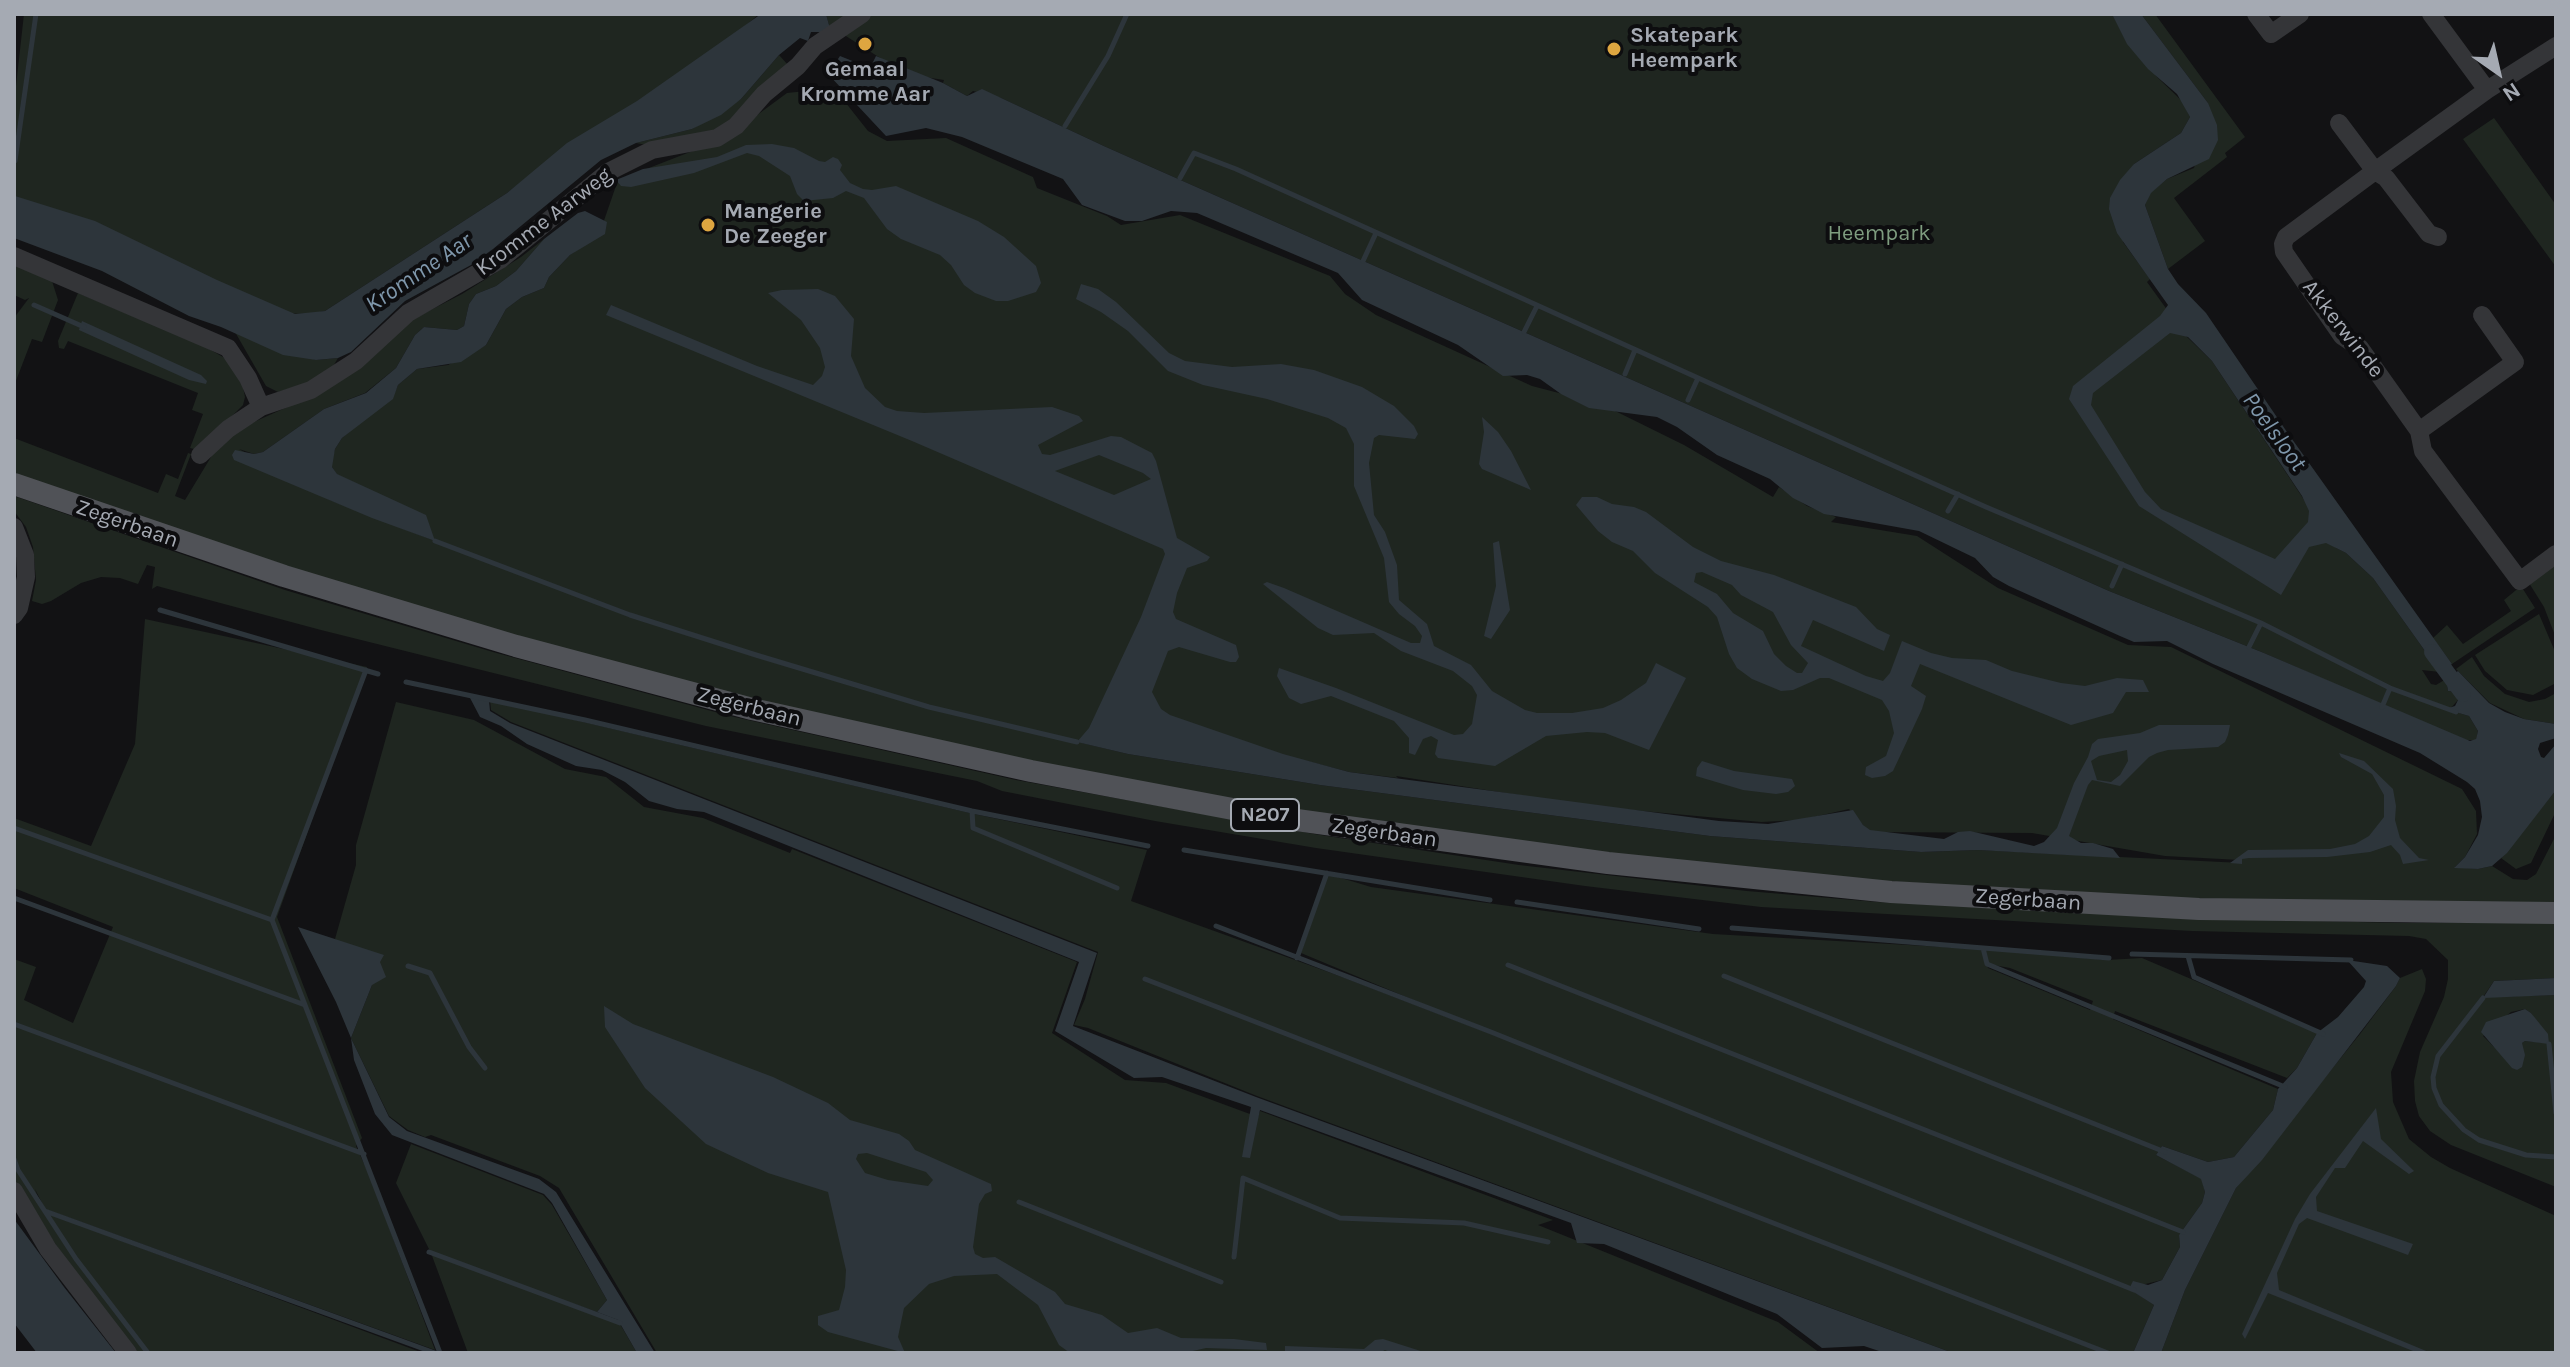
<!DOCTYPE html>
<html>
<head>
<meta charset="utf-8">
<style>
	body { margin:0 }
	#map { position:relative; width:2570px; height:1367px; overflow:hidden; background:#121214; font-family:Karla,sans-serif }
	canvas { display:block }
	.frame { position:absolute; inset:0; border:16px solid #a5aab3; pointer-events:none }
	.north { position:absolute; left:2458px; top:32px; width:80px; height:80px; -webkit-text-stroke:6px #0d0d0f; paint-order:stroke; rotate:146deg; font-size:22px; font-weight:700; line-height:32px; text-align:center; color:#a5aab3 }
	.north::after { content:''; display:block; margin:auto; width:28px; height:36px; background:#a5aab3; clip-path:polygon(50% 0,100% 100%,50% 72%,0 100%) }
</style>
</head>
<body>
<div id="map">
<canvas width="2570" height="1367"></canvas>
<div class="frame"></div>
<div class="north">N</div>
</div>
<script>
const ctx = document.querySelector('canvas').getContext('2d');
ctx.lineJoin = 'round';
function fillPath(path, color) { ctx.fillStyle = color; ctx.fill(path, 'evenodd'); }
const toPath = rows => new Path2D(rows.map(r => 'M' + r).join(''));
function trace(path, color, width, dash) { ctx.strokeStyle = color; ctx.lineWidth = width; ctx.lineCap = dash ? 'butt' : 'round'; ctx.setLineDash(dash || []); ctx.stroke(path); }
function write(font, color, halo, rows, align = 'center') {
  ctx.font = font + ' Karla,sans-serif'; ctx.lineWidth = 8; ctx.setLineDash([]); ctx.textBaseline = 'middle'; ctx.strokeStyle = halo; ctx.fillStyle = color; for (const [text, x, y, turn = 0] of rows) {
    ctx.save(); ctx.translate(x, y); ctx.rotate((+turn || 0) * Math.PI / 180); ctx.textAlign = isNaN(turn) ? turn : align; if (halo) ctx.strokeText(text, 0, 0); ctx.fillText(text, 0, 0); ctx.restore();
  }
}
fillPath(toPath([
	[24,14,759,14,735,35,530,175,507,193,325,311,310,314,268,313,14,199,14,104],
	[826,14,2114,14,2157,77,2183,102,2190,117,2181,133,2134,164,2123,242,2150,279,2147,282,2186,336,2212,361,2336,548,2346,553,2373,578,2440,672,2422,670,2431,684,2436,685,2446,679,2448,691,2458,692,2458,700,2449,710,2469,716,2478,731,2476,740,2463,740,2264,653,2109,591,1106,147,1001,98,973,91,967,96,943,83,944,80,905,74,835,29,831,32],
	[2141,14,2155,14,2245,137,2225,153,2227,157,2174,198,2205,241,2168,269,2145,205,2150,193,2167,179,2194,168,2208,103],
	[779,55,789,66,732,122,710,135,662,148,636,143,692,129,741,99],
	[834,88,868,131,887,141,946,138,1033,177,1037,188,1107,216,1121,225,1180,215,1330,276,1345,294,1376,315,1532,386,1601,404,1684,445,1773,497,1779,487,1807,506,1836,517,1831,522,1917,536,1998,588,2128,645,2171,647,2462,789,2476,811,2477,834,2465,857,2455,867,2478,869,2492,866,2513,879,2527,880,2536,874,2556,835,2556,904,2216,902,1790,875,1419,837,1009,759,684,682,394,602,14,474,14,438,158,493,166,474,178,479,188,453,191,454,175,496,185,500,214,452,236,430,321,392,409,321,462,294,521,257,544,239,516,271,496,286,476,294,469,304,464,326,457,330,424,327,415,335,396,368,365,393,324,409,263,452,254,454,239,449,330,500,435,541,353,482,337,475,332,467,332,460,335,449,342,438,395,392,398,385,417,369,448,365,486,345,506,309,522,297,544,288,549,277,570,255,599,235,618,180,726,138,787,93],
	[1078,742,1307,761,1349,772,1398,778,1396,776,1589,806,1761,822,1800,820,1849,809,1869,832,2032,833,2165,856,2240,860,2242,863,1978,850,1921,852,1710,836,1320,785,1128,754],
	[2494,118,2556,205,2556,267,2463,139],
	[14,261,52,281,58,300,42,342,32,339,14,386,14,318,29,298,25,300,14,295],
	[78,293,202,345,223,357,236,367,242,382,245,397,243,405,198,450,190,448,203,414,192,410,198,393,68,341,64,349,59,348,58,341],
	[235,332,316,360,338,358,329,373,305,384,278,392,266,386],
	[14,496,285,590,493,652,730,716,1016,780,1314,834,1519,865,1747,891,1877,902,2270,920,2402,923,2556,922,2556,978,2494,981,2483,997,2556,995,2556,1187,2451,1145,2430,1131,2419,1116,2415,1101,2414,1081,2420,1052,2444,997,2448,979,2448,960,2426,939,2409,936,2192,931,1761,907,1585,886,1316,848,1155,821,1002,791,977,781,706,726,321,630,157,586,152,589,155,567,147,565,138,584,120,578,101,577,81,583,51,601,42,604,32,601,36,580,33,547,26,527,14,511],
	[2525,1009,2531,1013,2549,1043,2525,1041,2522,1043,2517,1070,2483,1036,2511,1012],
	[2556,563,2556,638,2544,607,2529,583],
	[2521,586,2535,608,2452,664,2433,638,2447,625,2463,644,2511,611,2504,600],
	[2539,614,2556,654,2556,683,2533,695,2507,690,2485,671,2475,655],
	[145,619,367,667,277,917,362,1138,356,1146,371,1179,435,1350,45,1209,35,1189,41,1206,57,1228,47,1213,423,1353,134,1353,92,1299,14,1182,14,959,36,967,24,1000,73,1023,113,927,14,888,14,818,91,846,135,744],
	[2472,657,2484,676,2505,694,2529,702,2545,699,2556,693,2556,724,2524,719,2490,703,2456,669],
	[490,700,974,814,1147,850,1131,901,1345,978,1533,1050,1301,953,1328,874,1371,887,1713,934,1979,949,1983,950,1988,968,2090,1010,2093,1001,2010,968,1988,964,1984,949,2107,960,2142,958,2317,1033,2297,1068,2287,1078,2115,1011,2113,1019,2278,1089,2273,1110,2234,1157,2208,1162,2162,1146,2156,1155,2202,1179,2205,1192,2202,1203,2179,1235,2180,1247,2162,1280,2129,1288,2154,1305,2133,1353,1953,1353,1257,1096,1088,1028,1074,1025,1085,999,1098,952,511,722,491,710],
	[396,702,474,720,565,769,606,777,644,807,703,818,790,853,792,849,1077,962,1052,1033,1125,1080,1166,1083,1258,1117,1260,1111,1553,1220,1538,1225,1778,1322,1820,1353,657,1353,559,1188,540,1176,431,1135,425,1137,408,1130,389,1116,351,1038,372,985,335,939,356,865,356,845],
	[2556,790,2556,811,2531,863,2516,869,2501,858],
	[2422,969,2426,979,2425,991,2391,1072,2393,1102,2409,1139,2431,1157,2450,1168,2556,1216,2556,1353,2161,1353,2185,1290,2236,1188,2360,1034,2396,986,2400,978],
	[411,1144,543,1195,552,1205,607,1300,597,1312,437,1256,620,1324,637,1353,468,1353,431,1253,396,1183]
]), '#1f2620');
fillPath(toPath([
	[761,14,826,14,831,32,811,32,808,41,800,38,779,55,741,99,721,115,692,129,636,143,601,160,493,249,471,265,405,301,351,352,338,358,316,360,283,355,221,327,189,316,102,271,14,238,15,196,95,221,217,280,295,314,325,311,507,193,567,143,637,101],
	[2112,14,2141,14,2208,103,2217,125,2218,140,2209,159,2167,179,2151,193,2145,205,2168,269,2178,284,2206,313,2287,432,2452,664,2440,672,2373,578,2346,553,2326,543,2309,547,2281,595,2139,506,2069,399,2073,386,2160,316,2168,305,2117,233,2109,209,2110,198,2120,180,2134,164,2181,133,2190,117,2177,94,2148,69,2127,44],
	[2170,333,2188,337,2212,361,2302,496,2309,511,2308,522,2275,559,2161,509,2145,492,2091,405,2093,393],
	[840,56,870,68,876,56,943,83,967,96,982,89,1106,147,2109,591,2264,653,2470,741,2476,739,2478,731,2469,716,2445,709,2455,706,2458,700,2458,692,2448,691,2446,679,2458,671,2489,703,2505,712,2524,719,2556,724,2556,738,2540,743,2538,749,2541,757,2544,758,2556,744,2556,790,2507,853,2492,866,2478,869,2454,868,2465,857,2478,835,2482,817,2480,801,2475,789,2467,782,2420,753,2213,664,2167,641,2134,642,2120,636,2009,586,1993,577,1975,558,1919,531,1824,514,1793,498,1770,479,1717,455,1677,427,1657,417,1589,408,1561,394,1540,379,1527,375,1503,376,1458,345,1362,300,1338,273,1197,213,1171,211,1142,221,1125,221,1082,205,1063,179,962,137,926,128,886,136,828,74],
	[772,144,794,148,819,161,825,162,833,157,838,159,842,165,840,170,850,183,863,189,872,190,896,186,978,221,1004,237,1036,266,1041,283,1036,292,1008,301,996,301,975,293,964,285,951,265,940,255,901,239,887,229,864,198,846,191,833,198,804,201,797,194,790,176,759,156,747,153,694,173,631,187,621,186,616,180,643,169,717,157,746,145],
	[585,211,607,222,605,234,570,255,549,277,544,288,522,297,506,309,486,345,461,362,417,369,398,385,393,399,342,438,335,449,332,467,337,474,426,515,435,541,372,518,234,460,232,455,235,450,254,454,263,452,324,409,366,393,396,368,415,335,424,327,457,330,464,326,469,304,476,294,496,286,516,271,544,239,578,213],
	[1081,284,1098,289,1116,302,1169,353,1185,361,1232,367,1281,364,1314,370,1362,387,1394,406,1414,426,1418,434,1415,439,1379,435,1374,438,1369,463,1374,515,1385,532,1397,565,1399,600,1427,624,1434,646,1471,665,1492,691,1525,710,1537,713,1572,713,1603,708,1621,700,1646,683,1656,663,1686,678,1649,750,1605,733,1587,732,1546,736,1495,766,1438,758,1435,754,1438,740,1431,736,1423,739,1415,755,1409,753,1409,738,1394,721,1331,696,1301,704,1289,698,1277,676,1279,668,1336,688,1454,735,1463,734,1472,724,1477,695,1472,686,1453,671,1401,651,1374,633,1333,635,1318,628,1263,584,1267,582,1284,588,1411,643,1420,643,1422,636,1415,626,1399,614,1389,602,1384,558,1354,486,1354,444,1346,428,1328,418,1267,399,1203,385,1168,371,1128,331,1101,312,1076,299],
	[818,289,835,296,854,319,851,356,865,388,885,407,897,411,924,413,1052,407,1079,416,1083,421,1038,445,1042,454,1050,455,1111,436,1121,437,1152,453,1156,461,1177,538,1210,557,1207,561,1187,568,1177,593,1173,612,1176,619,1236,645,1239,657,1236,662,1230,662,1179,647,1168,651,1152,692,1161,709,1170,715,1283,754,1349,772,1719,821,1768,824,1853,810,1863,825,1870,830,1944,839,1958,832,1970,831,2034,846,2044,842,2057,828,2074,783,2088,757,2092,744,2098,739,2140,733,2159,725,2230,725,2228,735,2225,742,2218,747,2168,750,2157,753,2149,757,2120,786,2092,780,2088,785,2069,836,2081,843,2093,843,2113,849,2120,858,1978,850,1921,852,1710,836,1320,785,1128,754,1077,742,1089,728,1141,617,1165,554,1163,549,912,441,606,315,611,305,757,366,813,385,822,376,825,367,820,348,801,320,768,293,782,290],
	[1099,455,1143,473,1151,479,1114,495,1055,471],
	[2127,750,2128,761,2120,775,2111,782,2097,780,2091,761,2099,756],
	[82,321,201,375,207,381,206,384,189,380,79,330],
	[1482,417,1498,432,1511,451,1531,490,1482,469,1479,464,1484,432],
	[1582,497,1597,497,1612,504,1634,507,1646,512,1693,547,1721,561,1774,575,1856,607,1877,629,1890,635,1884,651,1813,620,1801,646,1866,676,1883,681,1890,673,1902,641,1931,653,1952,658,1986,660,2012,671,2061,683,2085,686,2117,678,2143,680,2149,692,2126,692,2113,713,2071,725,1920,664,1911,686,1926,696,1922,709,1893,771,1885,776,1872,778,1865,775,1866,767,1886,756,1894,733,1889,711,1882,700,1829,678,1820,678,1793,690,1781,691,1752,679,1737,668,1729,654,1717,617,1708,607,1655,573,1633,551,1612,542,1598,531,1576,505],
	[1702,572,1732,585,1741,595,1773,612,1791,645,1808,663,1802,673,1797,673,1786,666,1774,654,1763,631,1733,613,1717,594,1694,582,1696,573],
	[1499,541,1510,610,1491,639,1484,636,1496,586,1493,543],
	[469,696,489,700,490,711,510,723,1097,953,1073,1026,1256,1097,1953,1353,1885,1353,1864,1346,1822,1348,1777,1314,1604,1244,1577,1243,1571,1223,1260,1110,1250,1158,1242,1157,1251,1107,1162,1077,1134,1078,1055,1031,1079,962,704,812,677,809,649,801,625,782,602,770,576,766,527,744,501,726,480,717],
	[2339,753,2364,761,2393,789,2396,806,2395,820,2400,838,2419,858,2429,860,2403,864,2400,855,2391,845,2370,852,2327,857,2249,858,2242,859,2242,864,2230,863,2248,850,2330,849,2355,844,2369,836,2384,817,2384,795,2372,774,2341,757],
	[1702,761,1734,771,1792,779,1795,786,1788,792,1776,794,1743,790,1696,776,1697,768],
	[298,927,384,955,380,962,386,977,372,985,351,1038,389,1117,407,1131,539,1179,556,1192,655,1353,637,1353,618,1320,597,1312,607,1300,552,1203,544,1194,392,1135,375,1114,354,1060,351,1038,336,1002],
	[2347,960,2387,966,2400,978,2396,986,2262,1160,2236,1188,2185,1290,2161,1353,2133,1353,2154,1305,2129,1289,2133,1281,2148,1285,2162,1280,2180,1247,2179,1235,2202,1203,2205,1192,2201,1179,2156,1155,2162,1146,2208,1162,2234,1157,2273,1110,2278,1089,2297,1068,2317,1033,2338,1017,2364,987,2366,981],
	[2556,978,2556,995,2483,998,2494,981],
	[604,1006,633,1024,773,1077,828,1103,850,1120,899,1134,909,1141,915,1150,991,1184,992,1191,985,1194,979,1204,973,1247,975,1254,983,1258,995,1257,1055,1292,1065,1304,1102,1315,1128,1333,1157,1328,1181,1338,1234,1339,1266,1343,1267,1350,1206,1348,1184,1353,1070,1353,1059,1345,1038,1305,997,1274,954,1276,929,1284,904,1308,898,1337,905,1353,828,1332,818,1325,818,1316,839,1310,845,1287,846,1270,828,1192,768,1173,706,1144,645,1088,605,1027],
	[867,1153,926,1172,933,1180,928,1186,888,1180,865,1173,856,1159,858,1154],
	[2525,1009,2531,1013,2548,1034,2549,1044,2525,1041,2522,1043,2525,1055,2522,1067,2517,1070,2512,1068,2481,1032,2486,1022],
	[2376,1108,2381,1139,2414,1171,2409,1174,2363,1141,2345,1168,2335,1168,2316,1197,2317,1211,2413,1244,2408,1255,2307,1218,2299,1224,2277,1273,2279,1290,2431,1353,2418,1353,2268,1293,2245,1339,2242,1334,2295,1219,2310,1194],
	[14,1219,64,1287,116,1353,37,1353,14,1323],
	[1383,1339,1427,1353,1392,1353,1385,1350,1379,1353,1285,1353,1285,1346,1364,1349,1375,1340]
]), '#2d353b');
trace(toPath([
	[1065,126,1108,56,1127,14],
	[15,161,36,14],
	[1180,178,1194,153,1236,169,1780,415,1986,507,2261,623,2390,688,2456,712],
	[1363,261,1376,233],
	[34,305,84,327],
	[1524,332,1537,306],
	[1625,374,1635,350],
	[1688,400,1698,378],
	[1948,511,1958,494],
	[435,541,630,615,756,655,929,707,1077,742],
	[2112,586,2122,564],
	[160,610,378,674],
	[2249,647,2261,623],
	[406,682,585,720,972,811,1148,846],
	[2382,707,2390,688],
	[972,811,973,828,1117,888],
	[14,828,272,920,366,670],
	[1184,850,1490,900],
	[14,898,305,1005],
	[1517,902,1699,929],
	[272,920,440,1353],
	[1216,926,1491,1032,2134,1290],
	[1732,928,2109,958],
	[1983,948,1987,964,2285,1087],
	[2132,954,2351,960],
	[2188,956,2194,977,2323,1034],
	[1297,958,1327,873],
	[1508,965,2183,1232],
	[408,966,430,973,469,1047,485,1068],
	[1724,976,2165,1152],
	[1145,979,2108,1353],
	[2483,998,2438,1056,2433,1077,2434,1088,2441,1105,2464,1130,2479,1140,2526,1155,2556,1157],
	[14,1024,364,1154],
	[2549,1044,2556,1113],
	[14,1159,18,1170,76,1259,148,1353],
	[1019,1202,1221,1282],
	[45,1211,435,1353],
	[429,1252,620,1323],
	[1234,1257,1243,1178,1340,1218,1464,1223,1548,1242]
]), '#2d353b', 5);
trace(toPath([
	[2432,652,2463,694]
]), '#2d353b', 16);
trace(toPath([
	[2256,14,2271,34,2300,14],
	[2431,14,2487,90],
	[2556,46,2487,90,2375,171,2286,237,2283,244,2284,252,2342,336,2360,348,2419,431,2423,451,2520,581,2556,554],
	[2339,123,2375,171,2386,178,2429,234,2438,237],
	[14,256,228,348,248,378,261,407],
	[2419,431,2515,362,2482,315],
	[200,455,228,429,261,407,311,390,356,361,408,313,500,260,608,172,652,150,717,138,736,126,764,94,798,66,815,46,862,14],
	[14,527,25,555,26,577,19,608,14,615],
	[14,1191,48,1249,128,1353]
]), '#343538', 18);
trace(toPath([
	[14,484,284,576,516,646,752,709,1031,771,1275,817,1608,863,1891,892,2199,909,2556,913]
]), '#505257', 22);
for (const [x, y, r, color] of [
	[865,44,8,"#dea640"],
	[1614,49,8,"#dea640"],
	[708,225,8,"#dea640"]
]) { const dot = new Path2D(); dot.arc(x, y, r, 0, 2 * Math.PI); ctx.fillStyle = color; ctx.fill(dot); trace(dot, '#0d0d0f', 3); }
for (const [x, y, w] of [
	[1265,815,68]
]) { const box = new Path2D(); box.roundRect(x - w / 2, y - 16, w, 32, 6); ctx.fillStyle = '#0d0d0f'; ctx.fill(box); trace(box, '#a5aab3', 2); }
write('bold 20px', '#a5aab3', null, [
	["N207",1265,815]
]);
write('bold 22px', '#a5aab3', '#0d0d0f', [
	["Skatepark",1630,36],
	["Heempark",1630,61],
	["Gemaal",865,70,"center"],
	["Kromme Aar",865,95,"center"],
	["Mangerie",724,212],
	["De Zeeger",724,237]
], 'left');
write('22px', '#a5aab3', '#0d0d0f', [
	["Kromme Aarweg",544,222,-37],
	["Akkerwinde",2343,329,52],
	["Zegerbaan",127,524,19],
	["Zegerbaan",749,707,14],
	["Zegerbaan",1384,833,8],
	["Zegerbaan",2028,900,4]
]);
write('22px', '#7e9c7f', '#0d0d0f', [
	["Heempark",1879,234]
]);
write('italic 24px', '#7f97ab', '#0d0d0f', [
	["Kromme Aar",419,273,-34],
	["Poelsloot",2274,432,54]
]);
</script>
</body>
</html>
